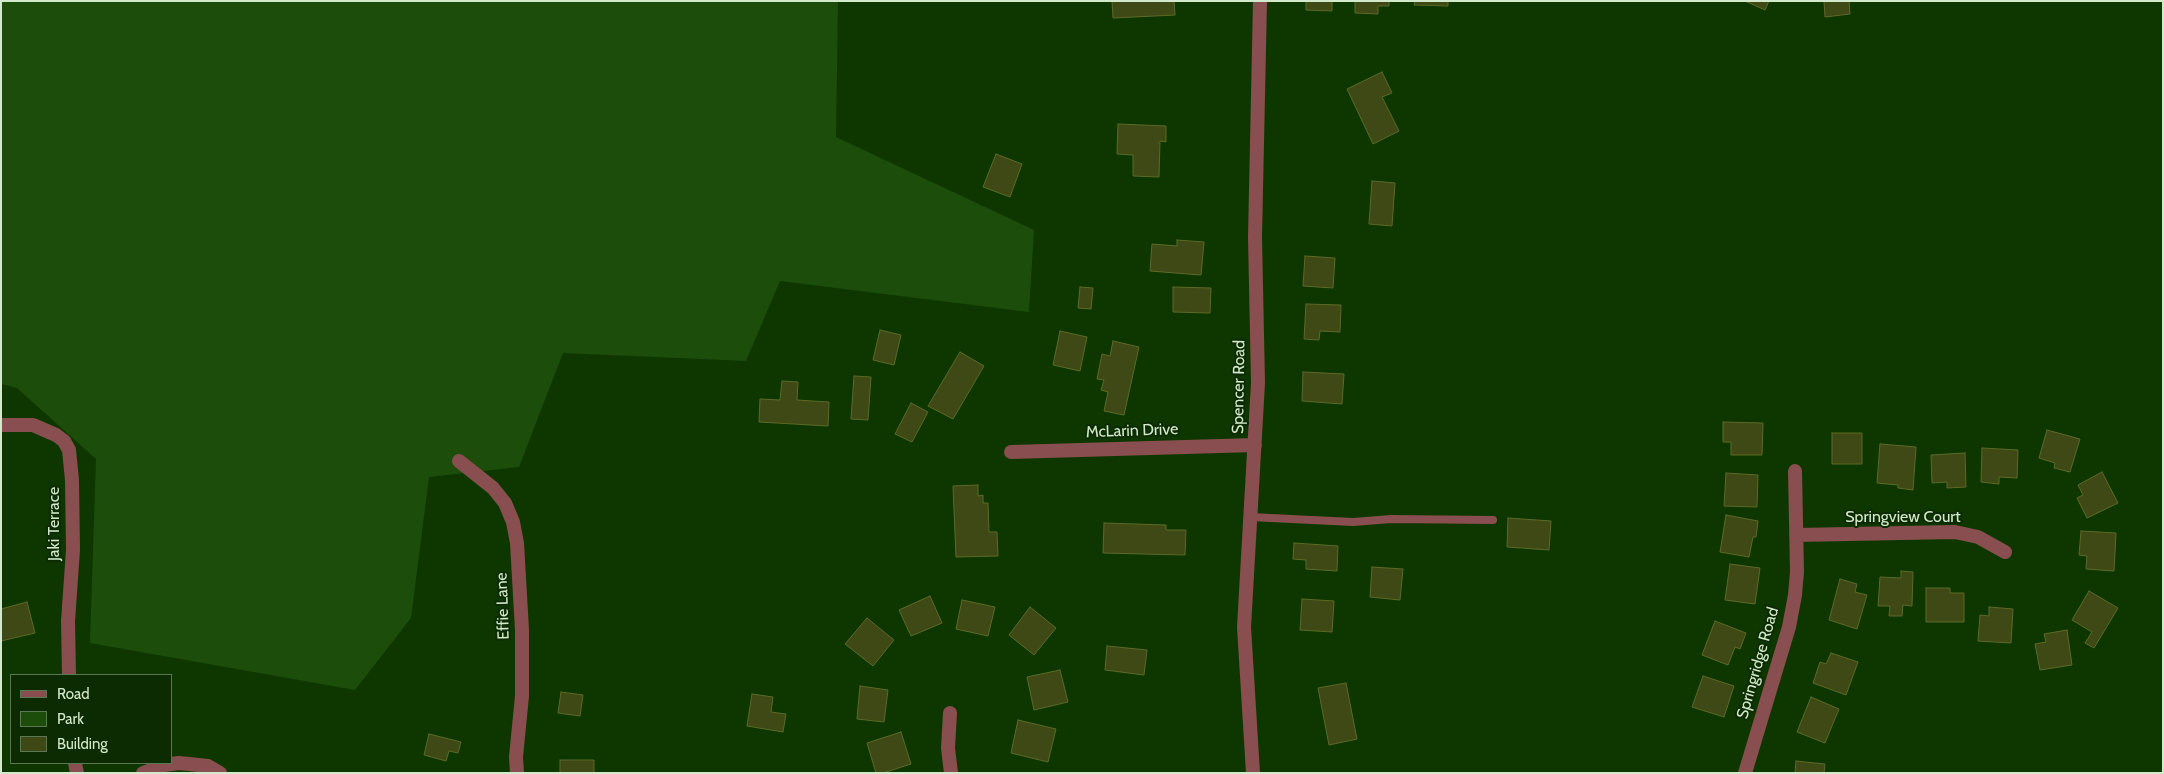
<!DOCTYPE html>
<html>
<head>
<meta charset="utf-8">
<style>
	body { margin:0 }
	#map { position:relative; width:2164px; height:774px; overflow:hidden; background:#0e3700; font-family:Cabin,sans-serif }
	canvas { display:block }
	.frame { position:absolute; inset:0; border:2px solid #d2e9cc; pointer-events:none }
	.legend { position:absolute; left:10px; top:674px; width:162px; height:90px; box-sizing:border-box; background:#0d2b03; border:1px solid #5c7753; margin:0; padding:6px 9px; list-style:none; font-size:15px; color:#d2e9cc }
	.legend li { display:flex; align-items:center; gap:10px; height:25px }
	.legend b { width:25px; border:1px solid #5c7753 }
</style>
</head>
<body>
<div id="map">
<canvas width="2164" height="774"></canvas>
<div class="frame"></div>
<ul class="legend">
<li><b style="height:6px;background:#894e4f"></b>Road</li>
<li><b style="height:14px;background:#1d4d0a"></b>Park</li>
<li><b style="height:14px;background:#3f4915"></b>Building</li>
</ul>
</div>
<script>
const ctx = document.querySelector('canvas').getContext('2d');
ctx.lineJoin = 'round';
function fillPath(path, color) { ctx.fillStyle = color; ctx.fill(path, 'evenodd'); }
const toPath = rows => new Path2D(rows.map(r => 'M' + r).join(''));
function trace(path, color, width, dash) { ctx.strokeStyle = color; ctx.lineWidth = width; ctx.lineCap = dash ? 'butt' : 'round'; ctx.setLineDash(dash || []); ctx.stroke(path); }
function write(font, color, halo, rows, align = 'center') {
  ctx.font = font + ' Cabin,sans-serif'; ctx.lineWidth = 4; ctx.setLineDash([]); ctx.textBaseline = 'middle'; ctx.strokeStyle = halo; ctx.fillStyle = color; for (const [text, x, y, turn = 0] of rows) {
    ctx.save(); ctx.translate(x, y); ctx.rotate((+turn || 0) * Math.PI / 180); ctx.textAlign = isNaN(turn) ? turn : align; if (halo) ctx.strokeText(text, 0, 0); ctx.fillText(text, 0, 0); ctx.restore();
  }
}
fillPath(toPath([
	[1,1,838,1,836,137,1034,230,1029,312,780,281,746,361,563,353,519,467,429,477,411,618,355,690,90,643,96,459,17,388,1,384]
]), '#1d4d0a');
const building = toPath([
	[1112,1,1174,1,1175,15,1113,18,1112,1],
	[1306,1,1332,1,1332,11,1306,10,1306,1],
	[1355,1,1389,1,1389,6,1378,6,1378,14,1355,13,1355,1],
	[1415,1,1448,1,1448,6,1414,5,1415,1],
	[1745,1,1769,1,1765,10,1745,1],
	[1824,1,1849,1,1850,14,1825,17,1824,1],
	[1382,72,1392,93,1382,97,1399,131,1373,144,1347,89,1382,72],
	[1118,124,1166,126,1166,142,1160,141,1159,177,1133,176,1133,155,1117,154,1118,124],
	[996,154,1022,164,1010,197,983,187,996,154],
	[1372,181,1395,183,1392,226,1369,224,1372,181],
	[1177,240,1204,242,1201,275,1150,271,1152,244,1177,246,1177,240],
	[1305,256,1335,258,1333,288,1303,286,1305,256],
	[1080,287,1093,288,1091,309,1078,308,1080,287],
	[1173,287,1211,288,1210,313,1173,312,1173,287],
	[1306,304,1341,305,1340,332,1320,331,1319,340,1304,339,1306,304],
	[880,330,901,335,894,365,873,360,880,330],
	[1060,331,1087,337,1080,371,1053,365,1060,331],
	[1113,341,1139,347,1124,415,1104,411,1108,392,1101,390,1104,380,1097,379,1102,354,1110,356,1113,341],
	[960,352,984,366,953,419,928,406,960,352],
	[1303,372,1344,374,1342,404,1302,401,1303,372],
	[854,376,871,377,868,420,851,419,854,376],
	[782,381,798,382,797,400,829,402,828,426,759,422,760,399,780,400,782,381],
	[911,403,928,412,912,442,895,434,911,403],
	[1723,422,1763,423,1762,455,1731,455,1731,442,1723,442,1723,422],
	[2047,430,2080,439,2070,472,2054,468,2055,463,2039,458,2047,430],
	[1832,433,1862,433,1862,464,1832,464,1832,433],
	[1880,444,1916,447,1913,490,1898,488,1898,485,1877,483,1880,444],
	[1982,448,2018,450,2017,478,1999,477,1999,484,1981,482,1982,448],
	[1965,453,1966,487,1947,488,1947,482,1932,483,1931,455,1965,453],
	[2102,472,2118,503,2087,518,2077,498,2083,495,2078,485,2102,472],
	[1726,473,1758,475,1757,507,1724,506,1726,473],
	[978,485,978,496,983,495,983,503,988,503,989,532,997,532,998,556,956,557,953,486,978,485],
	[1726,515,1758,521,1756,537,1753,537,1749,557,1720,552,1726,515],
	[1508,518,1551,521,1549,550,1507,547,1508,518],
	[1104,523,1166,525,1166,530,1186,530,1185,555,1103,553,1104,523],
	[2081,531,2116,533,2114,571,2086,569,2087,556,2079,555,2081,531],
	[1294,543,1338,546,1337,571,1306,569,1306,560,1293,559,1294,543],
	[1730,564,1760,568,1755,604,1725,600,1730,564],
	[1372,567,1403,569,1400,600,1370,597,1372,567],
	[1901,571,1913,572,1912,606,1903,605,1902,616,1889,616,1890,606,1878,606,1880,577,1901,578,1901,571],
	[1840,579,1857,584,1855,592,1867,595,1857,629,1829,620,1840,579],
	[1926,588,1950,588,1950,593,1964,593,1964,622,1926,622,1926,588],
	[2089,591,2118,608,2094,648,2085,643,2092,632,2072,620,2089,591],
	[930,596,942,623,911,636,899,610,930,596],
	[1302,599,1334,601,1332,632,1300,630,1302,599],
	[962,600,995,607,988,636,956,629,962,600],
	[27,602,35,633,1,641,1,609,27,602],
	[1030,607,1056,628,1034,655,1009,635,1030,607],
	[1989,607,2013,609,2011,643,1978,641,1980,615,1989,616,1989,607],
	[867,618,894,640,873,666,845,644,867,618],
	[1715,621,1746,633,1740,649,1735,647,1728,665,1702,655,1715,621],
	[2067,630,2072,665,2040,670,2035,644,2046,642,2044,634,2067,630],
	[1107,646,1147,650,1144,675,1105,670,1107,646],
	[1831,653,1858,662,1846,695,1813,683,1820,662,1826,664,1831,653],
	[1060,670,1068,702,1034,710,1027,677,1060,670],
	[1703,676,1734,686,1724,717,1692,707,1703,676],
	[1346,683,1357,739,1329,745,1318,688,1346,683],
	[860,686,888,690,884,722,857,719,860,686],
	[561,692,583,695,580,716,558,713,561,692],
	[752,694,773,697,771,712,786,714,783,732,747,726,752,694],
	[1811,697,1839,709,1825,743,1797,732,1811,697],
	[1018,720,1056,729,1048,762,1011,753,1018,720],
	[901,732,911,764,883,773,876,773,867,743,901,732],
	[429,734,461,742,458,753,449,751,446,761,424,755,429,734],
	[560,760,594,760,594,773,560,773,560,760],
	[1796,761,1825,764,1824,773,1795,773,1796,761]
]);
fillPath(building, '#3f4915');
trace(building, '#5d6a26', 1);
trace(toPath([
	[1250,517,1353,522,1391,519,1493,520]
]), '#894e4f', 8);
trace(toPath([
	[1,425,33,425,56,435,64,441,69,450,72,480,73,550,68,621,69,675],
	[1011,452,1255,445],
	[459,461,493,488,505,503,513,522,517,543,522,630,522,696,516,757,517,773],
	[1796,535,1955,532,1978,537,2005,552],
	[950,713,948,748,951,773],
	[75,763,77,773],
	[143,773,164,765,179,763,208,766,220,773],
	[1253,773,1244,627,1258,383,1255,237,1260,1],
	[1745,773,1789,627,1795,595,1797,572,1795,471]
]), '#894e4f', 14);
write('16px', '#d2e9cc', '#0d2b03', [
	["Spencer Road",1239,387,-89],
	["McLarin Drive",1132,431,-2],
	["Springview Court",1903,517],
	["Jaki Terrace",54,524,-90],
	["Effie Lane",503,606,-92],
	["Springridge Road",1758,663,-74]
]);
</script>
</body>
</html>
